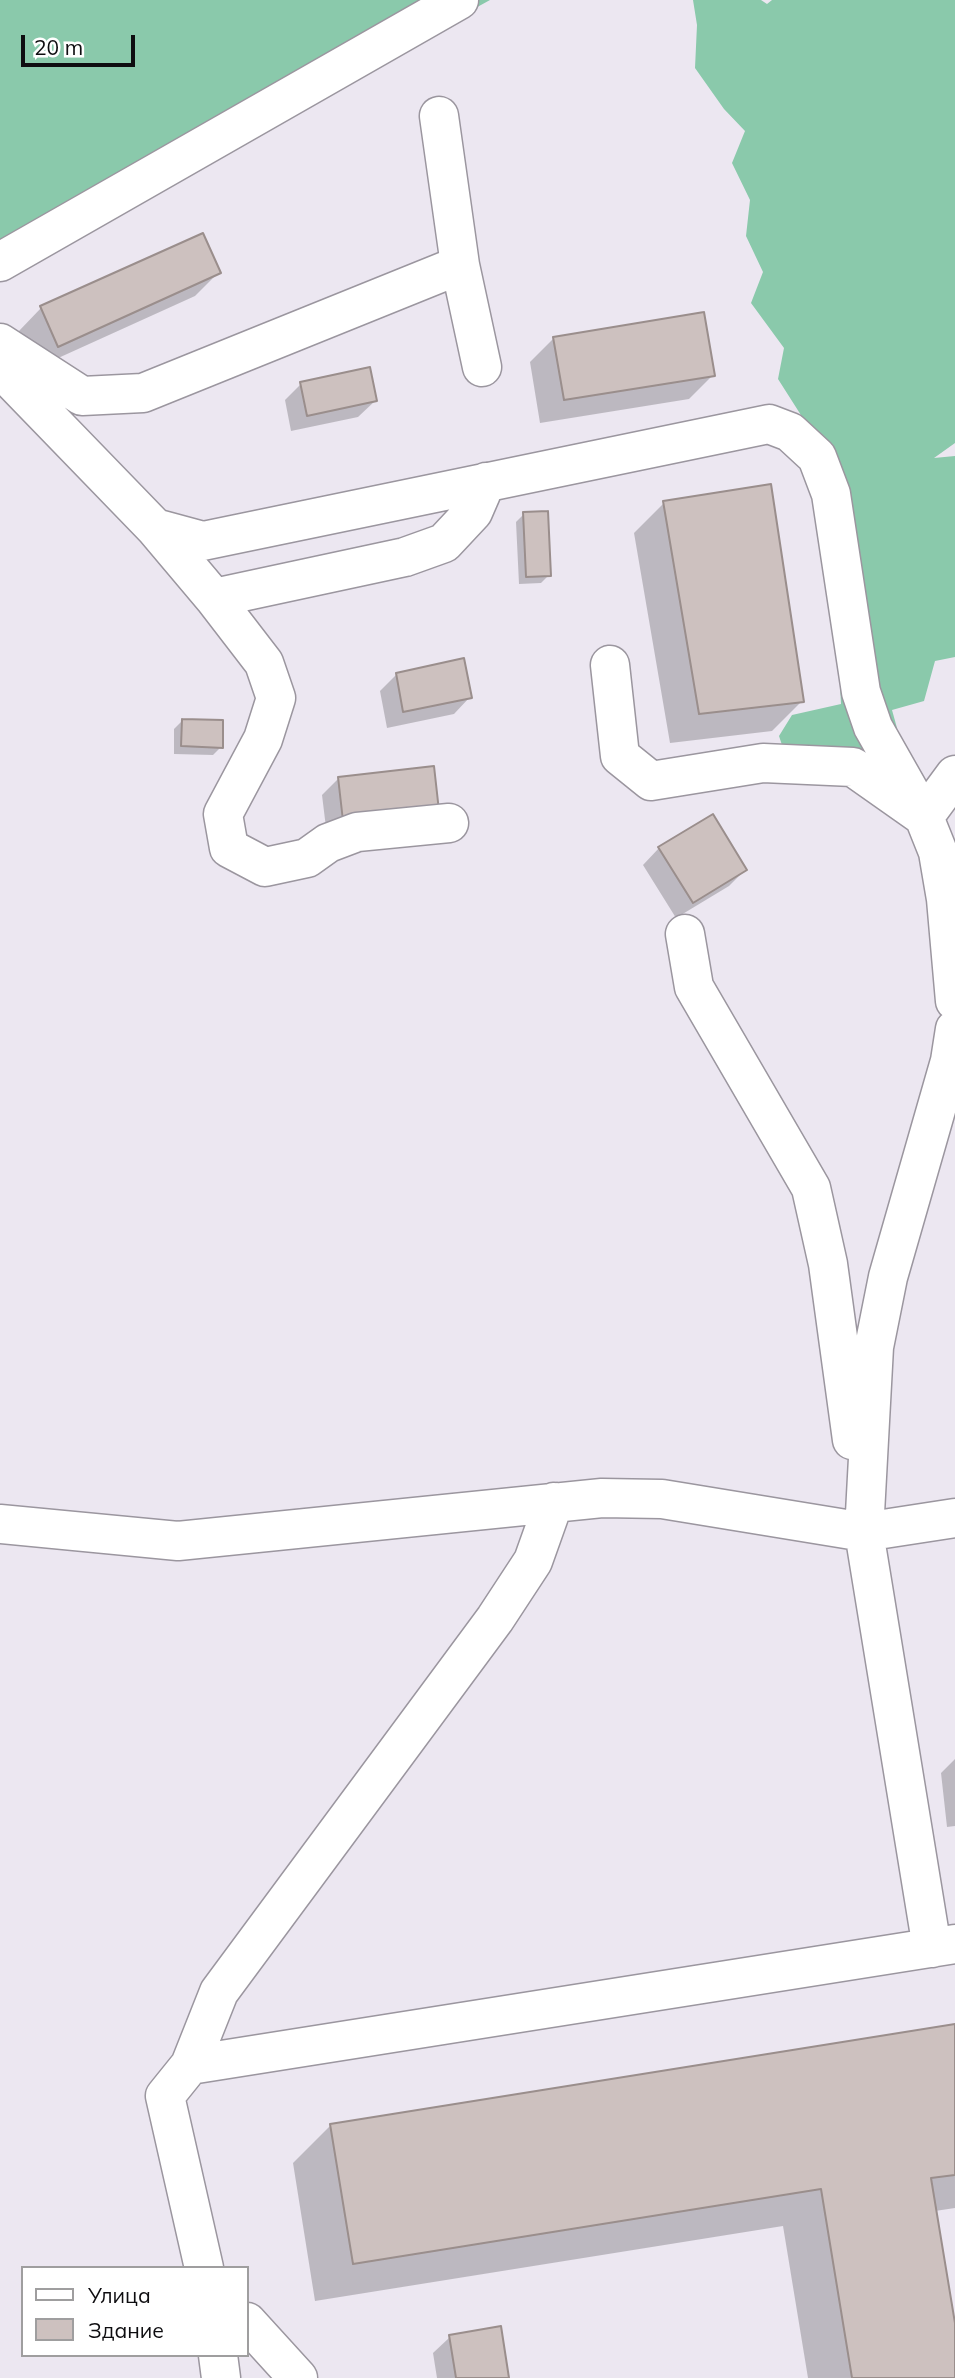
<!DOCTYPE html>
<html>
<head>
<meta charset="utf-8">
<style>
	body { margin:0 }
	#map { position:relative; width:955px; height:2378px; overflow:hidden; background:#ece7f1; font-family:Mulish,sans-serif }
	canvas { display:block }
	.legend { position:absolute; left:21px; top:2266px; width:228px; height:91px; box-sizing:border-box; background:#fff; border:2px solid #9f9e9f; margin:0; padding:9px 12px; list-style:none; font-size:21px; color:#0e0d10 }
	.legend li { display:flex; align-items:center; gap:14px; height:35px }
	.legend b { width:35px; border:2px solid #9f9e9f }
	.scale { position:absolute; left:21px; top:35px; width:114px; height:32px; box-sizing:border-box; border:4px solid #0e0d10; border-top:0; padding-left:9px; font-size:21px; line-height:24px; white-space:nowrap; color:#0e0d10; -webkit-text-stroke:5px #fff; paint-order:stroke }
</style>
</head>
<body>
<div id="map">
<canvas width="955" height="2378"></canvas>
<ul class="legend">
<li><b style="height:9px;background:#fff"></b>Улица</li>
<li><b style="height:19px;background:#cdc1bf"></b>Здание</li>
</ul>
<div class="scale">20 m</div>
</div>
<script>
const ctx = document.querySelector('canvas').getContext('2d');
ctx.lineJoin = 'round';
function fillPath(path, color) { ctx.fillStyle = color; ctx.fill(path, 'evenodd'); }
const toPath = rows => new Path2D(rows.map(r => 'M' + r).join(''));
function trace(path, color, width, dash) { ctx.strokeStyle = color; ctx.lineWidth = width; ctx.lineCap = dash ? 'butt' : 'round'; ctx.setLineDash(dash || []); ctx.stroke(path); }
fillPath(toPath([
	[0,0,490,0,0,271],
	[693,0,761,0,767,4,772,0,955,0,955,443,934,458,955,456,955,657,935,661,924,701,892,710,897,728,888,738,877,761,785,754,779,736,792,715,841,704,839,664,806,423,778,379,784,348,751,303,763,272,746,236,750,200,732,163,745,131,724,109,695,68,697,25]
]), '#8ac9ab');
fillPath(toPath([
	[219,272,195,296,34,369,18,332,41,308],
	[554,338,713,375,689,399,540,423,530,362],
	[301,384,375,401,358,417,291,431,285,400],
	[664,503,802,701,772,731,670,743,634,533],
	[524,514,549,575,541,583,519,584,516,522],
	[397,674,470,697,454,714,387,728,380,691],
	[182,721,221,747,213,755,174,754,174,729],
	[338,779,421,826,327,836,322,795],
	[659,848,745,870,729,886,676,918,643,865],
	[955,1759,955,1826,947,1827,941,1773],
	[955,2025,955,2208,935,2211,955,2334,955,2378,808,2378,783,2226,315,2301,293,2163,331,2125],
	[450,2337,508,2378,437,2378,433,2353]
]), '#0003');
const building = toPath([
	[203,233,221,273,58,347,40,306,203,233],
	[704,312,715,376,564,400,553,337,704,312],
	[370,367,377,401,307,416,300,382,370,367],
	[771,484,804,702,699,714,663,501,771,484],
	[548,511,551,576,526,577,523,512,548,511],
	[464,658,472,698,403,712,396,673,464,658],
	[182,719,223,720,223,748,181,746,182,719],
	[434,766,439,811,343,821,338,777,434,766],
	[713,814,747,870,693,903,658,847,713,814],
	[955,2024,955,2175,931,2178,955,2323,955,2378,852,2378,821,2189,353,2264,330,2124,955,2024],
	[501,2326,509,2378,456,2378,449,2335,501,2326]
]);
fillPath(building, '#cdc1bf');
trace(building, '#9a8e8c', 2);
const minor = toPath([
	[439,116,460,265,482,367],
	[0,262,459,0],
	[0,343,82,396,143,393,460,265],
	[0,368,155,528,203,541,769,424,790,432,817,457,831,494,861,692,873,727,924,817,938,852,946,899,955,1001],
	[155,528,214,598,264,663,276,698,263,739,223,814,229,848,265,867,307,858,328,843,357,832,449,823],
	[214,598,405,557,444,543,473,512,486,482],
	[610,665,620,756,651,781,763,763,853,767,924,817,955,775],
	[685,934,694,987,811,1188,828,1264,852,1440],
	[0,1524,178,1541,602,1498,662,1499,864,1532,955,1518],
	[932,1948,864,1532,874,1347,888,1277,950,1061,955,1029],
	[190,2065,219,1992,495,1619,533,1561,554,1502],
	[204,2268,165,2096,190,2065,955,1944],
	[247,2322,298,2378],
	[218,2355,221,2378]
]);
trace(minor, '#9b969f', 41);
trace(minor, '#fff', 38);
</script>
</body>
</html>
